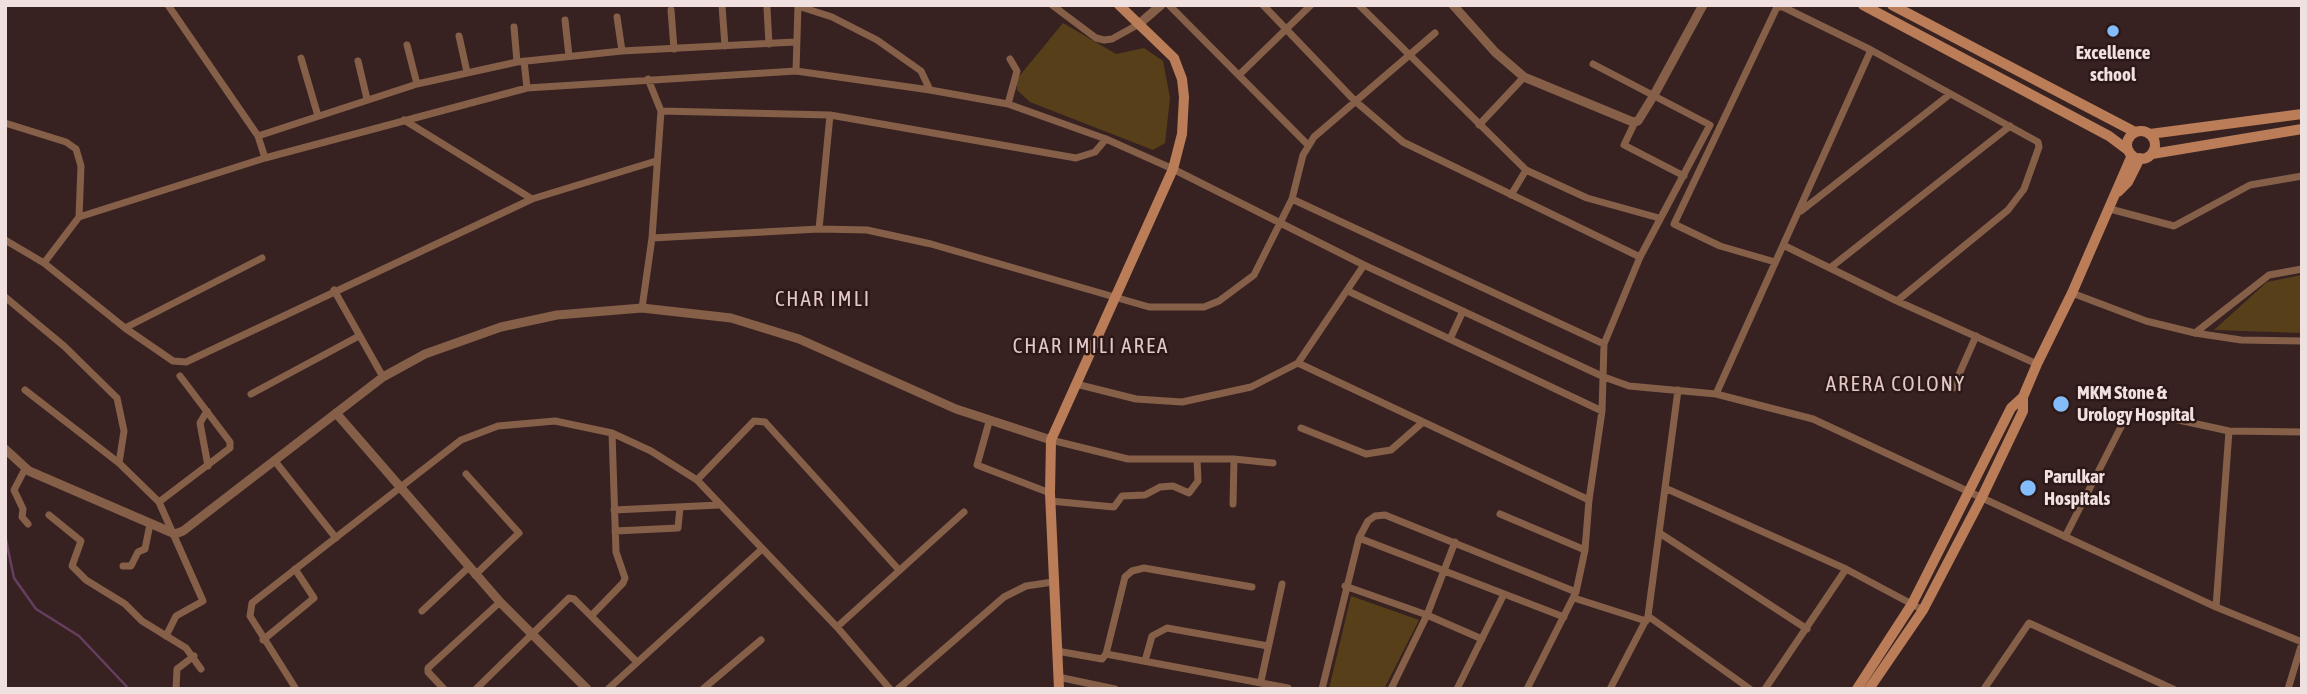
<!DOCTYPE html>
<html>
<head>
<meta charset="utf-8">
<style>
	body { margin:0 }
	#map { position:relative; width:2307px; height:694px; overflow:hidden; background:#372221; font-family:"Asap Condensed",sans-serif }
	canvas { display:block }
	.frame { position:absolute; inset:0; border:7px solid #f0e1e0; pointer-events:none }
</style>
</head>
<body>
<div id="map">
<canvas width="2307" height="694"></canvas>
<div class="frame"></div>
</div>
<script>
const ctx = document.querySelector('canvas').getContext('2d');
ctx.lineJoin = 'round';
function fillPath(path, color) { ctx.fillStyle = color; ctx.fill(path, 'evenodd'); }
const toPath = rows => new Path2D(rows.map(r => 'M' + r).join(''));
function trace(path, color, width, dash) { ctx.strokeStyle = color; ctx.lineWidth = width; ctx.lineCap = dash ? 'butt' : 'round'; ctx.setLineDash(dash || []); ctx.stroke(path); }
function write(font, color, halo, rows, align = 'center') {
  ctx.font = font + ' "Asap Condensed",sans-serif'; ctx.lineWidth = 5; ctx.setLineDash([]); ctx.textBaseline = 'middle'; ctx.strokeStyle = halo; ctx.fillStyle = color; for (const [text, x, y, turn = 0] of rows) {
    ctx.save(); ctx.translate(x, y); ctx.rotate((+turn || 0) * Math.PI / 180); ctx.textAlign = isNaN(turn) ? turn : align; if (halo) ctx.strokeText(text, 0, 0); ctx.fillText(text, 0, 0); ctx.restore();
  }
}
fillPath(toPath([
	[1063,23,1116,54,1144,48,1163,61,1170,98,1165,143,1153,150,1030,102,1017,90,1017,79],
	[2302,275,2302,333,2214,330,2267,282],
	[1351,596,1419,620,1384,689,1329,689]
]), '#574019');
trace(toPath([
	[5,535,14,578,36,609,79,636,129,689]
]), '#663e60', 2.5);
trace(toPath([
	[168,5,258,136,265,158],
	[1052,5,1096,38,1104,40,1112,39,1139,24],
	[1169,5,1308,145],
	[1263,5,1354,100,1403,142,1640,257],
	[1359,5,1526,170,1587,198,1659,218],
	[722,6,725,46],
	[798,6,832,17,877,40,921,71,930,90],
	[767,8,769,44],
	[671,10,674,49],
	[617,17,622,51],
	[565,20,569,56],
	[514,27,517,62],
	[459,36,467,72],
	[407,45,417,84],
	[301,58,318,116],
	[358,61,367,99],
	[524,61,527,88],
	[796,71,798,5],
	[1239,75,1311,5],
	[1008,104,1017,71,1010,59],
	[661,111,830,115,1076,158,1095,152,1106,139],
	[404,120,532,199],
	[1635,122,1624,145,1684,176],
	[5,123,66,142,76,149,81,166,79,217],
	[1479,125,1524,77],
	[258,136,417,84,517,62,622,51,795,42],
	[1511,195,1526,170],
	[1292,199,1604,344],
	[2110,209,2174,226,2250,185,2302,176],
	[1801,211,1949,95],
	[819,229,830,115],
	[652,238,819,229,867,230,931,244,1149,307,1204,307,1219,301,1254,275,1292,199,1303,155,1314,137,1435,33],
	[5,240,44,263,125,328,173,361,186,362,532,199,656,161],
	[1775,262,1720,246,1674,224,1777,7,1783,7,1871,50,2038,142,2039,147,2024,189,2008,210,1897,301,1783,245],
	[44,263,79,217,265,158,527,88,796,71,930,90,1008,104,1106,139,1173,169,1364,265,1604,377,1629,386,1716,394,1813,419,2216,607,2302,642],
	[1830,268,2010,126],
	[334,290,383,377],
	[1348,291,1602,411],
	[2072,293,2146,321,2195,333,2241,340,2302,341],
	[5,297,64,346,117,398,124,431,119,463],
	[1897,301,2037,364],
	[642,308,652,238,661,111,648,79],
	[125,328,262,258],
	[2195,333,2269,275,2302,269],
	[1450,339,1463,311],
	[1298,363,1589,500],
	[1076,384,1136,399,1182,402,1251,387,1298,363,1364,265],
	[1953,388,1976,336],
	[25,390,119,463,159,502,203,601,176,616,166,636],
	[251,394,359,336],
	[1716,394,1871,50],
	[207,411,200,423,208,466],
	[989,422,977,465,1050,493],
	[1301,428,1366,454,1391,450,1423,422],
	[1051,440,1128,459,1234,459,1273,463],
	[274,460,336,538],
	[25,469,14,490,23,509,22,517,28,524],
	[466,474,519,533,475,575],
	[697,480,754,421,765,422,899,570],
	[1665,488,1846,569,1923,610],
	[1050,501,1114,507,1122,496,1145,495,1160,487,1173,486,1189,493,1198,481,1197,459],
	[159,502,230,448,230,442,180,376],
	[1233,504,1234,459],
	[614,510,719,505],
	[1500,514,1585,550],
	[49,515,81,541,72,566,86,580,125,604,142,621,186,648,201,669],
	[615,531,678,528,680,507],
	[1661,534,1807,629],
	[2065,537,2128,413,2137,411,2229,431,2302,432],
	[1359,538,1368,521,1375,516,1385,515,1576,592],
	[123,566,131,566,138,552,145,549,150,524],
	[1345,586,1427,615,1482,639],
	[1574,598,1646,621],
	[2216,607,2229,431],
	[422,611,469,567],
	[592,615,623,583,625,578,616,552,612,433],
	[1648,616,1750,689],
	[837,627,964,512],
	[263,640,314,598,295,569],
	[1057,651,1102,659,1106,654,1125,577,1132,571,1144,568,1252,587],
	[1106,654,1288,688],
	[1145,661,1152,636,1167,628,1268,646],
	[1058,677,1115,689],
	[1261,681,1282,584],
	[176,689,177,669,194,656],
	[296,689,250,616,252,603,461,440,498,426,555,421,612,433,651,451,697,480,837,627,890,689],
	[444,689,428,672,428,668,500,602],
	[476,689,569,598,574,599,637,662],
	[608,689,762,549],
	[703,689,761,640],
	[898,689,1004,597,1026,586,1053,582],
	[1322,689,1359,538,1564,617],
	[1391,689,1427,615,1455,542],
	[1457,689,1504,594],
	[1527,689,1576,592,1585,550,1589,500,1602,411,1604,344,1640,257,1710,125,1593,64],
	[1610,689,1648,616,1678,390],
	[1765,689,1846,569],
	[1984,689,2029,623,2173,689],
	[2288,689,2302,643]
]), '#855f48', 7);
trace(toPath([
	[1453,5,1495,52,1524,77,1633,122,1638,121,1654,95,1703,5],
	[1139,24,1161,5],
	[336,413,500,602,587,689],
	[5,449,29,471,175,534,183,531,383,377,425,354,501,327,557,315,642,308,731,318,799,339,956,409,1051,440]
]), '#855f48', 9);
trace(toPath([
	[1863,5,2109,136,2129,151],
	[1892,5,2135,132],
	'2127 145a14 14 0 1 1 28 0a14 14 0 1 1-28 0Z',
	[2150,134,2302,114],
	[2152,154,2302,129],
	[2118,192,2128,182,2140,158],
	[1059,689,1050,493,1051,440,1173,169,1182,134,1184,97,1182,79,1174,58,1119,5],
	[1857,689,1912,604,2011,408,2023,397],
	[1869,689,1923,610,1982,497,2023,411,2023,397,2037,364,2072,293,2132,155]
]), '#ba7d58', 10);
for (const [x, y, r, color] of [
	[2113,31,7,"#84bcfb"],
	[2061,404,9,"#84bcfb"],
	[2028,488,9,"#84bcfb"]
]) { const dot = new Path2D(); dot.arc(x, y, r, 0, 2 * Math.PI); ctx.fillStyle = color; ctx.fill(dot); trace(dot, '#2c1917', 2.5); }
write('bold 19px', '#f0e1e0', '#2c1917', [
	["Excellence",2113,53,"center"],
	["school",2113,75,"center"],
	["MKM Stone &",2077,393],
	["Urology Hospital",2077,415],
	["Parulkar",2044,477],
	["Hospitals",2044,499]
], 'left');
ctx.letterSpacing = '2px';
write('21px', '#e4c8c5', '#2c1917', [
	["CHAR IMLI",823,299],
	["CHAR IMILI AREA",1091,346],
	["ARERA COLONY",1896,384]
]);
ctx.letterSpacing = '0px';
</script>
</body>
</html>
